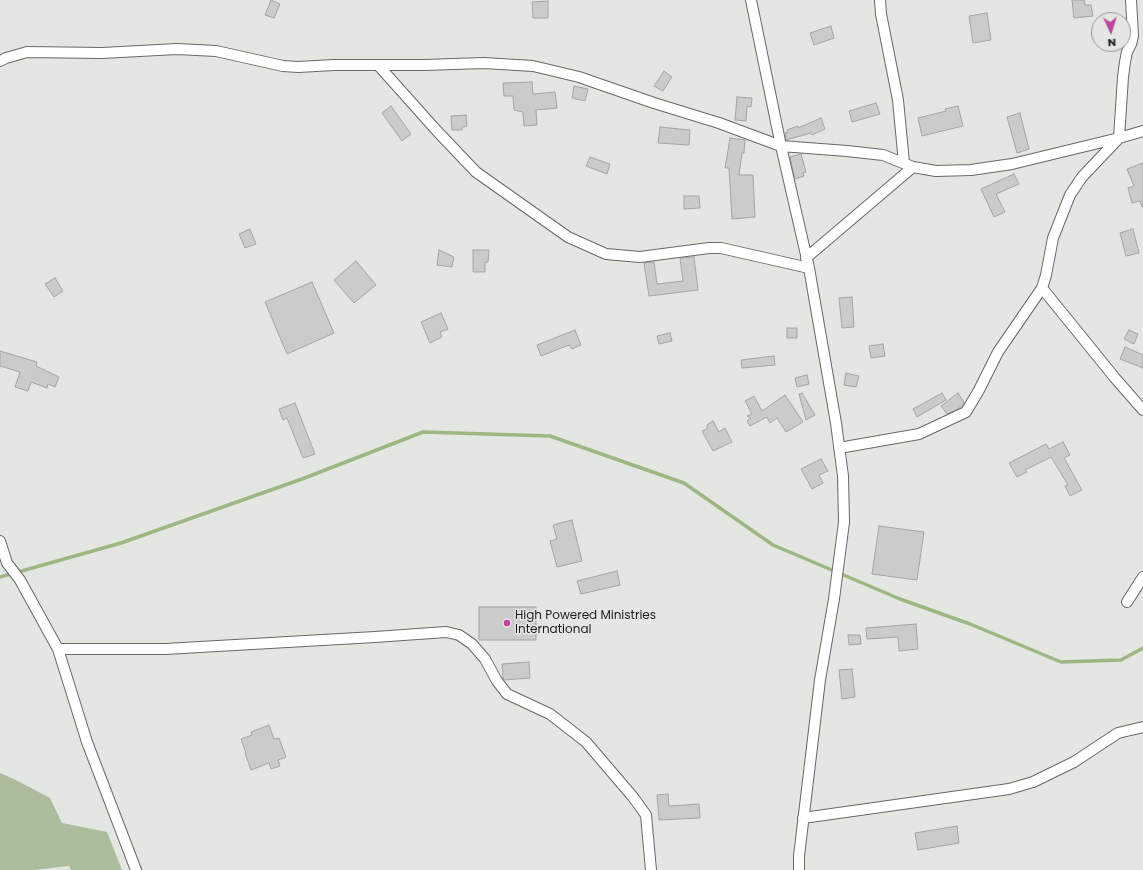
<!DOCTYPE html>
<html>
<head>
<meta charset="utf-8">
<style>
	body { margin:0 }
	#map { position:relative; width:1143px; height:870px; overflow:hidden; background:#e4e6e2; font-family:Poppins,sans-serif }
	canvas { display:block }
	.north { position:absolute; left:1091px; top:12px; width:40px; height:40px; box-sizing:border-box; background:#e4e6e2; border:1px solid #949693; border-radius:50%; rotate:176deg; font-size:11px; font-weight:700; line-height:16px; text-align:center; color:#1c1d1c }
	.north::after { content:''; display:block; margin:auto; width:14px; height:18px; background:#bd479d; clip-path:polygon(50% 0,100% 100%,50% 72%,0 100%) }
</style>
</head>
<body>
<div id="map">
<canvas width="1143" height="870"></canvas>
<div class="north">N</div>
</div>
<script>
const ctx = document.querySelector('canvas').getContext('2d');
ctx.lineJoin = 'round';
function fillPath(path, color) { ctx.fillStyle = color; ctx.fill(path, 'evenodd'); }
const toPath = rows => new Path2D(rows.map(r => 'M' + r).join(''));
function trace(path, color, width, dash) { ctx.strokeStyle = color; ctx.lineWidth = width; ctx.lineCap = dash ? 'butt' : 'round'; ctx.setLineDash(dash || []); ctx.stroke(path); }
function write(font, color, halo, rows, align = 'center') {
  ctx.font = font + ' Poppins,sans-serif'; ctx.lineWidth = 3; ctx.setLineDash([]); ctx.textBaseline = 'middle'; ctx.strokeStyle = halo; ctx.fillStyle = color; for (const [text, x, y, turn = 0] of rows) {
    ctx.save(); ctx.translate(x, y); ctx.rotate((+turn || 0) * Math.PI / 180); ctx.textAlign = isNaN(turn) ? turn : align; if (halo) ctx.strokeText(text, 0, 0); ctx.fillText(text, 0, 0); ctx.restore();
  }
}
fillPath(toPath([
	[0,773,16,780,50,798,62,823,107,832,122,870,71,870,69,866,34,870,0,870]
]), '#acbd9d');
trace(toPath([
	[0,577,121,543,302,479,423,432,550,436,684,483,773,545,900,599,970,624,1061,662,1121,660,1143,648]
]), '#9db783', 3.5);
const building = toPath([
	[271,0,280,4,274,18,265,15,271,0],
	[1072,0,1084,0,1085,5,1091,5,1093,16,1074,18,1072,0],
	[548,1,548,18,533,18,532,2,548,1],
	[987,13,991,40,973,43,969,16,987,13],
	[831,26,834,38,814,45,810,33,831,26],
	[664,71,672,77,663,91,654,86,664,71],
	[532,82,533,94,555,92,557,108,536,110,537,125,524,126,523,112,514,110,513,96,504,96,503,83,532,82],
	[574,86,588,89,585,101,572,98,574,86],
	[737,97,752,98,751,107,747,106,746,121,735,120,737,97],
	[876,103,880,114,852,122,849,111,876,103],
	[391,106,411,134,402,141,382,113,391,106],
	[958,106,963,126,922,136,918,118,946,111,945,109,958,106],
	[1020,113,1029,149,1017,153,1007,117,1020,113],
	[466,115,467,126,462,127,462,130,452,130,451,116,466,115],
	[821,118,825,129,812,135,811,133,786,140,785,133,788,132,787,130,798,126,798,128,821,118],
	[660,127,690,130,689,145,658,143,660,127],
	[730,138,745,140,744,153,742,153,739,175,753,175,755,217,732,219,729,168,725,168,730,138],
	[801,154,806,172,803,173,804,176,795,179,790,157,801,154],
	[590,157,610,164,607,174,586,166,590,157],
	[1143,163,1143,207,1142,207,1140,201,1132,203,1128,188,1134,186,1127,169,1143,163],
	[1014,174,1019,184,996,194,1005,212,994,217,981,189,1014,174],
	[684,196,699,196,700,208,684,209,684,196],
	[250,229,256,244,245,248,239,234,250,229],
	[1133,229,1139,253,1126,256,1120,233,1133,229],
	[439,250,454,257,452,267,437,265,439,250],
	[473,250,489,250,488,262,485,262,485,272,473,272,473,250],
	[694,257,698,290,649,296,644,263,654,262,657,284,683,281,680,258,694,257],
	[356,261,376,285,354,303,334,280,356,261],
	[55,278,63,291,54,297,45,284,55,278],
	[312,282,334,333,287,354,265,302,312,282],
	[852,297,854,327,842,328,839,298,852,297],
	[441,313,448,329,440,332,442,337,430,343,421,322,441,313],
	[787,328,797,328,797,338,787,338,787,328],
	[575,330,581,345,572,349,569,345,541,356,537,345,575,330],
	[1129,330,1138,334,1134,344,1124,339,1129,330],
	[670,333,672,341,659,344,657,336,670,333],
	[883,344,885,356,871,358,869,346,883,344],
	[1125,347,1143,355,1143,368,1120,359,1125,347],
	[0,351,37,362,36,366,59,377,55,387,48,384,47,388,31,382,28,391,15,387,20,372,0,366,0,351],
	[774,356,775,365,742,368,741,360,774,356],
	[846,373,859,376,856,387,844,385,846,373],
	[807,375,809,384,797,387,795,378,807,375],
	[802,393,815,415,806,420,799,394,802,393],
	[942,393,946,400,917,417,913,409,942,393],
	[958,393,964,402,963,405,958,409,947,414,941,406,958,393],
	[785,395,803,422,786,432,777,418,770,423,767,417,750,426,747,421,751,418,747,416,752,414,745,401,754,396,762,411,785,395],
	[295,403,315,454,303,458,287,418,283,420,279,409,295,403],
	[713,421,719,432,725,428,732,442,713,451,702,431,707,429,707,425,713,421],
	[1063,442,1070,455,1064,458,1082,490,1070,496,1065,486,1068,485,1051,457,1025,470,1027,472,1017,477,1009,463,1046,444,1049,449,1063,442],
	[821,459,828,471,819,475,823,483,812,489,801,469,821,459],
	[572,520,582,561,557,567,550,541,557,539,553,525,572,520],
	[879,526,924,532,917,580,872,574,879,526],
	[617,571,620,585,581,594,577,581,617,571],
	[479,607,536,607,536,640,479,640,479,607],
	[916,624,918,649,899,651,898,637,867,639,866,628,916,624],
	[848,635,860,635,861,644,849,645,848,635],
	[529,662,530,678,504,680,503,678,502,664,529,662],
	[852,669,855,697,842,699,839,670,852,669],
	[269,725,274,739,279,738,286,757,278,760,280,766,271,769,269,763,251,770,245,753,246,753,241,739,252,735,251,732,269,725],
	[668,794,669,806,699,804,700,818,659,820,657,795,668,794],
	[957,826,959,843,918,850,915,833,957,826]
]);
fillPath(building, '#caccc8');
trace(building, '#a3a5a2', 1);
const minor = toPath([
	[751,0,781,146,809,268,836,423,843,476,844,522,834,599,820,680,799,856,799,870],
	[880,0,881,14,898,100,904,163],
	[0,61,6,58,27,52,102,53,177,49,216,51,283,66,298,67,334,65,424,65,484,63,533,66,579,77,654,103,719,123,781,146,847,151,883,155,913,167,936,171,971,170,1012,164,1119,138,1143,131],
	[378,65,437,131,476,172,568,237,606,254,640,257,709,248,721,248,809,268],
	[806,258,913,167],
	[1042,288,1115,378,1143,410],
	[839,448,919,434,966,412,979,390,998,352,1042,288,1046,275,1053,238,1070,195,1082,177,1119,138,1123,77,1125,62,1127,52,1131,44,1133,36,1131,0],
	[0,541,7,563,20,580,58,649,87,742,136,870],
	[1127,602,1143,577],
	[58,649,165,649,375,637,446,632,459,635,472,644,485,659,497,681,507,694,550,714,586,742,633,797,646,815,651,870],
	[803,818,1009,789,1033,782,1074,762,1118,733,1143,727]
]);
trace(minor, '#676966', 12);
trace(minor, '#fff', 10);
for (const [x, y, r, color] of [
	[507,623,4,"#bd479d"]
]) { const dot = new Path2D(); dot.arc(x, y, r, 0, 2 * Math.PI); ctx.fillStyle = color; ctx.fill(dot); trace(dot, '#e4e6e2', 1.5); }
write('12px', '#1c1d1c', '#e4e6e2', [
	["High Powered Ministries",515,616],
	["International",515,630]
], 'left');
</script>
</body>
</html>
